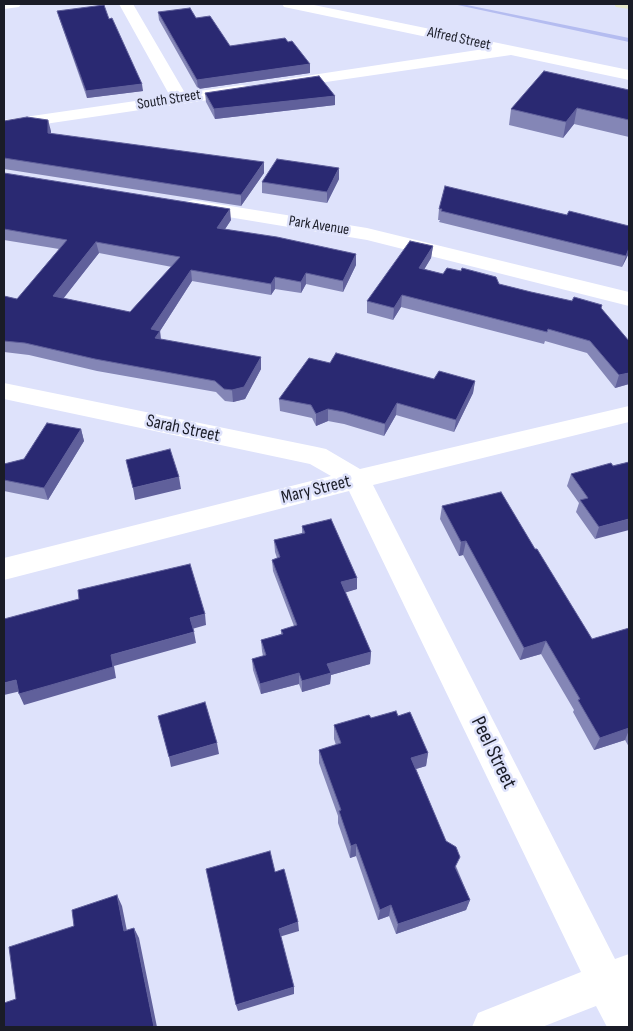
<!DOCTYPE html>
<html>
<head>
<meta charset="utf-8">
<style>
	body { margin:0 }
	#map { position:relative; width:633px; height:1031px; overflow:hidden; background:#dee2fb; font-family:"Sofia Sans Condensed",sans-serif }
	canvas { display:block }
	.frame { position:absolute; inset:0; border:5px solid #1a1c27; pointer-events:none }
</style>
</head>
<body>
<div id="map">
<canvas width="633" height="1031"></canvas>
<div class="frame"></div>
</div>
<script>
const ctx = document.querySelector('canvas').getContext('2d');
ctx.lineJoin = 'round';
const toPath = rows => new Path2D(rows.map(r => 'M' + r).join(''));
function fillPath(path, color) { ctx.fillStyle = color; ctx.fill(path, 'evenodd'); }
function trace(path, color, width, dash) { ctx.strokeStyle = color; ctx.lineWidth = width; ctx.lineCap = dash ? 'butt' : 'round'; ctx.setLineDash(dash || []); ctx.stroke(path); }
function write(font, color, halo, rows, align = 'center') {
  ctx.font = font + ' "Sofia Sans Condensed",sans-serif'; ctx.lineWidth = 5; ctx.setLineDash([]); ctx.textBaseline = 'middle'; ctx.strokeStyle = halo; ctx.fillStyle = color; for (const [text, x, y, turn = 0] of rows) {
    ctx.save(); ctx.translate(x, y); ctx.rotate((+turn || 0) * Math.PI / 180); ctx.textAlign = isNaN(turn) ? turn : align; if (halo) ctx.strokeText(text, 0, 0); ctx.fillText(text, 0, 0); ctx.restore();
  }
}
fillPath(toPath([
	[453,4,462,4,629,38,629,42,453,4]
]), '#b4bcf0');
fillPath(toPath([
	[4,4,21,4,19,7,4,9,4,4],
	[119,4,133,4,185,93,242,85,248,86,250,90,248,94,242,95,4,130,4,120,170,96,119,4],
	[282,4,309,4,629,70,629,80,511,55,285,88,279,86,277,83,279,80,484,49,289,8,284,7,282,4],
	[193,200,367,228,629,292,629,306,367,240,186,210,183,206,186,202,193,200],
	[4,383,317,447,326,449,360,469,629,406,629,422,373,485,615,959,629,954,629,1027,607,1027,596,1006,542,1027,472,1027,478,1013,581,972,349,491,4,580,4,558,331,476,310,464,4,399,4,383]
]), '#fff');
fillPath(toPath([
	[614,4,629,4,629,9,616,7,614,4]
]), '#e6e8cb');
fillPath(toPath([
	[57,11,109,19,143,91,87,98,59,18],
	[158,12,196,18,230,46,288,42,310,64,310,73,198,89,159,20],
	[629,90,629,137,574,124,563,138,509,125,511,109],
	[205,93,335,96,335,105,215,119,206,102],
	[4,121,51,131,51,134,264,173,241,206,4,169],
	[4,173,231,220,225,229,356,254,356,265,343,292,306,284,301,293,275,289,271,295,192,281,160,331,161,339,261,369,245,399,233,402,225,401,216,392,97,371,29,355,4,352,4,296,17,299,59,249,4,240],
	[99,253,172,267,130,312,63,298],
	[339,179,327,203,262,193,262,182],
	[439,209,567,215,629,226,629,253,622,267,439,222,440,220,438,220],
	[433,246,431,258,424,269,443,274,499,284,531,292,572,301,602,305,601,309,629,384,615,388,587,353,545,341,544,344,401,307,393,320,367,313,367,301],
	[330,363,434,379,475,381,473,393,454,432,396,415,384,436,344,424,328,421,316,426,312,418,280,411,279,399],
	[81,429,84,441,48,500,4,491,4,464,24,459],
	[629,462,595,539,576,512,579,503,567,486,571,474],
	[442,506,535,549,592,639,629,628,629,747,625,740,594,750,573,712,574,710,541,654,520,660,463,555,459,556,440,519],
	[302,526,357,589,345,592,371,652,370,664,331,675,330,684,302,692,299,684,261,694,253,670,252,659,263,656,262,651,261,640,281,634,281,630,294,626,273,571,272,560,277,558,275,552,274,540,302,533],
	[398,716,428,753,426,766,416,769,470,900,466,910,396,934,389,916,378,920,356,856,350,858,338,823,338,816,319,763,319,750,336,745,334,739,334,725,371,718]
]), '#8486b6');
fillPath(toPath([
	[310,64,310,73,198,89,197,80],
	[142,84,143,91,87,98,86,91],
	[335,96,335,105,215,119,214,109],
	[577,108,574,124,563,138,566,122],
	[48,120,51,131,51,144,48,133],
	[264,162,264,173,241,206,241,195],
	[339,168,339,179,327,203,327,192],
	[230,209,231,220,218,240,217,228],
	[96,242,99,253,56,308,53,296],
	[433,246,431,258,418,280,419,268],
	[629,248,629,253,622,267,626,256],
	[356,254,356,265,343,292,343,281],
	[191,270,192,281,160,331,161,343,157,350,151,329],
	[306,273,306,284,301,293,301,282],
	[275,277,275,289,271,295,271,284],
	[402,295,401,307,393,320,394,308],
	[261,357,261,369,245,399,233,402,232,390],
	[629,373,629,384,615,388,619,375],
	[475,381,473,393,454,432,456,420],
	[397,403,396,415,384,436,385,424],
	[328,409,328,421,316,426,316,414],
	[81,429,84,441,48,500,44,488],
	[179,477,181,489,135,500,133,488],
	[629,519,629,530,595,539,599,527],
	[466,541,463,555,459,556,461,542],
	[357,578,357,589,341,594,341,582],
	[205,614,206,625,192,629,190,618],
	[194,632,196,643,114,666,116,678,24,705,19,694,111,655],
	[546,641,541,654,520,660,524,648],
	[371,652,370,664,331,675,330,684,302,692,302,681,327,664],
	[299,673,299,684,261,694,260,684],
	[16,680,21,691,4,695,4,683],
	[629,728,629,730,625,740,594,750,600,738],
	[217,743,219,754,171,767,169,757],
	[428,753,426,766,409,771,411,758],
	[356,844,356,856,350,858,351,846],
	[117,895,122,906,129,941,124,931],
	[470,900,466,910,396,934,398,924],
	[391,905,389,916,378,920,380,910],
	[298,922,299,931,279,937,279,929],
	[134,928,139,938,157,1027,154,1027],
	[294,987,294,994,238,1011,236,1005]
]), '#60609b');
const building = toPath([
	[104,5,109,19,112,18,142,84,86,91,57,11,104,5],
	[190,8,196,18,210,16,230,46,285,38,288,42,292,41,310,64,197,80,158,12,190,8],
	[544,71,629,90,629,120,577,108,566,122,511,109,544,71],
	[319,76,335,96,214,109,205,93,319,76],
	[27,117,48,120,48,133,264,162,241,195,4,158,4,121,27,117],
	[277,159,339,168,327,192,262,182,277,159],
	[4,173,230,209,217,228,277,237,356,254,343,281,306,273,301,282,275,277,271,284,191,270,151,329,160,331,155,338,261,357,244,387,232,390,224,389,215,381,95,359,25,343,4,341,4,296,17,299,67,240,4,229,4,173],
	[96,242,180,257,130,312,53,296,96,242],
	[445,186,567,215,569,211,629,226,629,248,626,256,441,211,442,209,439,209,445,186],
	[410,241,433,246,419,268,443,274,447,268,461,271,462,268,496,277,499,284,531,292,572,301,574,297,602,305,601,308,629,341,629,373,619,375,590,341,548,329,547,332,402,295,394,308,367,301,410,241],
	[336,353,434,379,439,371,475,381,456,420,397,403,385,424,344,412,328,409,316,414,311,405,279,399,309,358,330,363,336,353],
	[47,423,81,429,44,488,4,480,4,464,24,459,47,423],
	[170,449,179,477,133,488,126,460,170,449],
	[629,462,629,519,599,527,580,500,588,498,571,474,611,463,613,466,629,462],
	[501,492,535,549,537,549,592,639,629,628,629,728,600,738,578,700,580,699,546,641,524,648,466,541,461,542,442,506,501,492],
	[331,519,357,578,341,582,371,652,327,664,331,673,302,681,299,673,260,684,252,659,266,655,261,640,283,634,281,630,297,625,272,560,280,557,274,540,305,533,302,526,331,519],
	[190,564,205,614,190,618,194,632,111,655,113,667,51,685,19,694,16,680,4,683,4,619,79,599,78,590,190,564],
	[205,702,217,743,169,757,158,716,205,702],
	[396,711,398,716,410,712,428,753,411,758,446,841,456,847,460,857,455,867,470,900,398,924,391,905,380,910,356,844,351,846,339,811,341,810,319,750,341,743,334,725,369,715,371,718,396,711],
	[270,851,275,872,284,869,298,922,279,929,294,987,236,1005,206,869,270,851],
	[117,895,124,931,134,928,154,1027,4,1027,4,1003,16,999,9,947,74,926,72,910,117,895]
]);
fillPath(building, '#2a2972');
trace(building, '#60609b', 1);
write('15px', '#1a1c27', '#dee2fb', [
	["Alfred Street",459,39,12],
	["South Street",169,100,-9],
	["Park Avenue",319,226,9]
]);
write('18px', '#1a1c27', '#dee2fb', [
	["Sarah Street",183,429,12],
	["Mary Street",316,490,-14]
]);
write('21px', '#1a1c27', '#dee2fb', [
	["Peel Street",493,753,64]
]);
</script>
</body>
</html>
